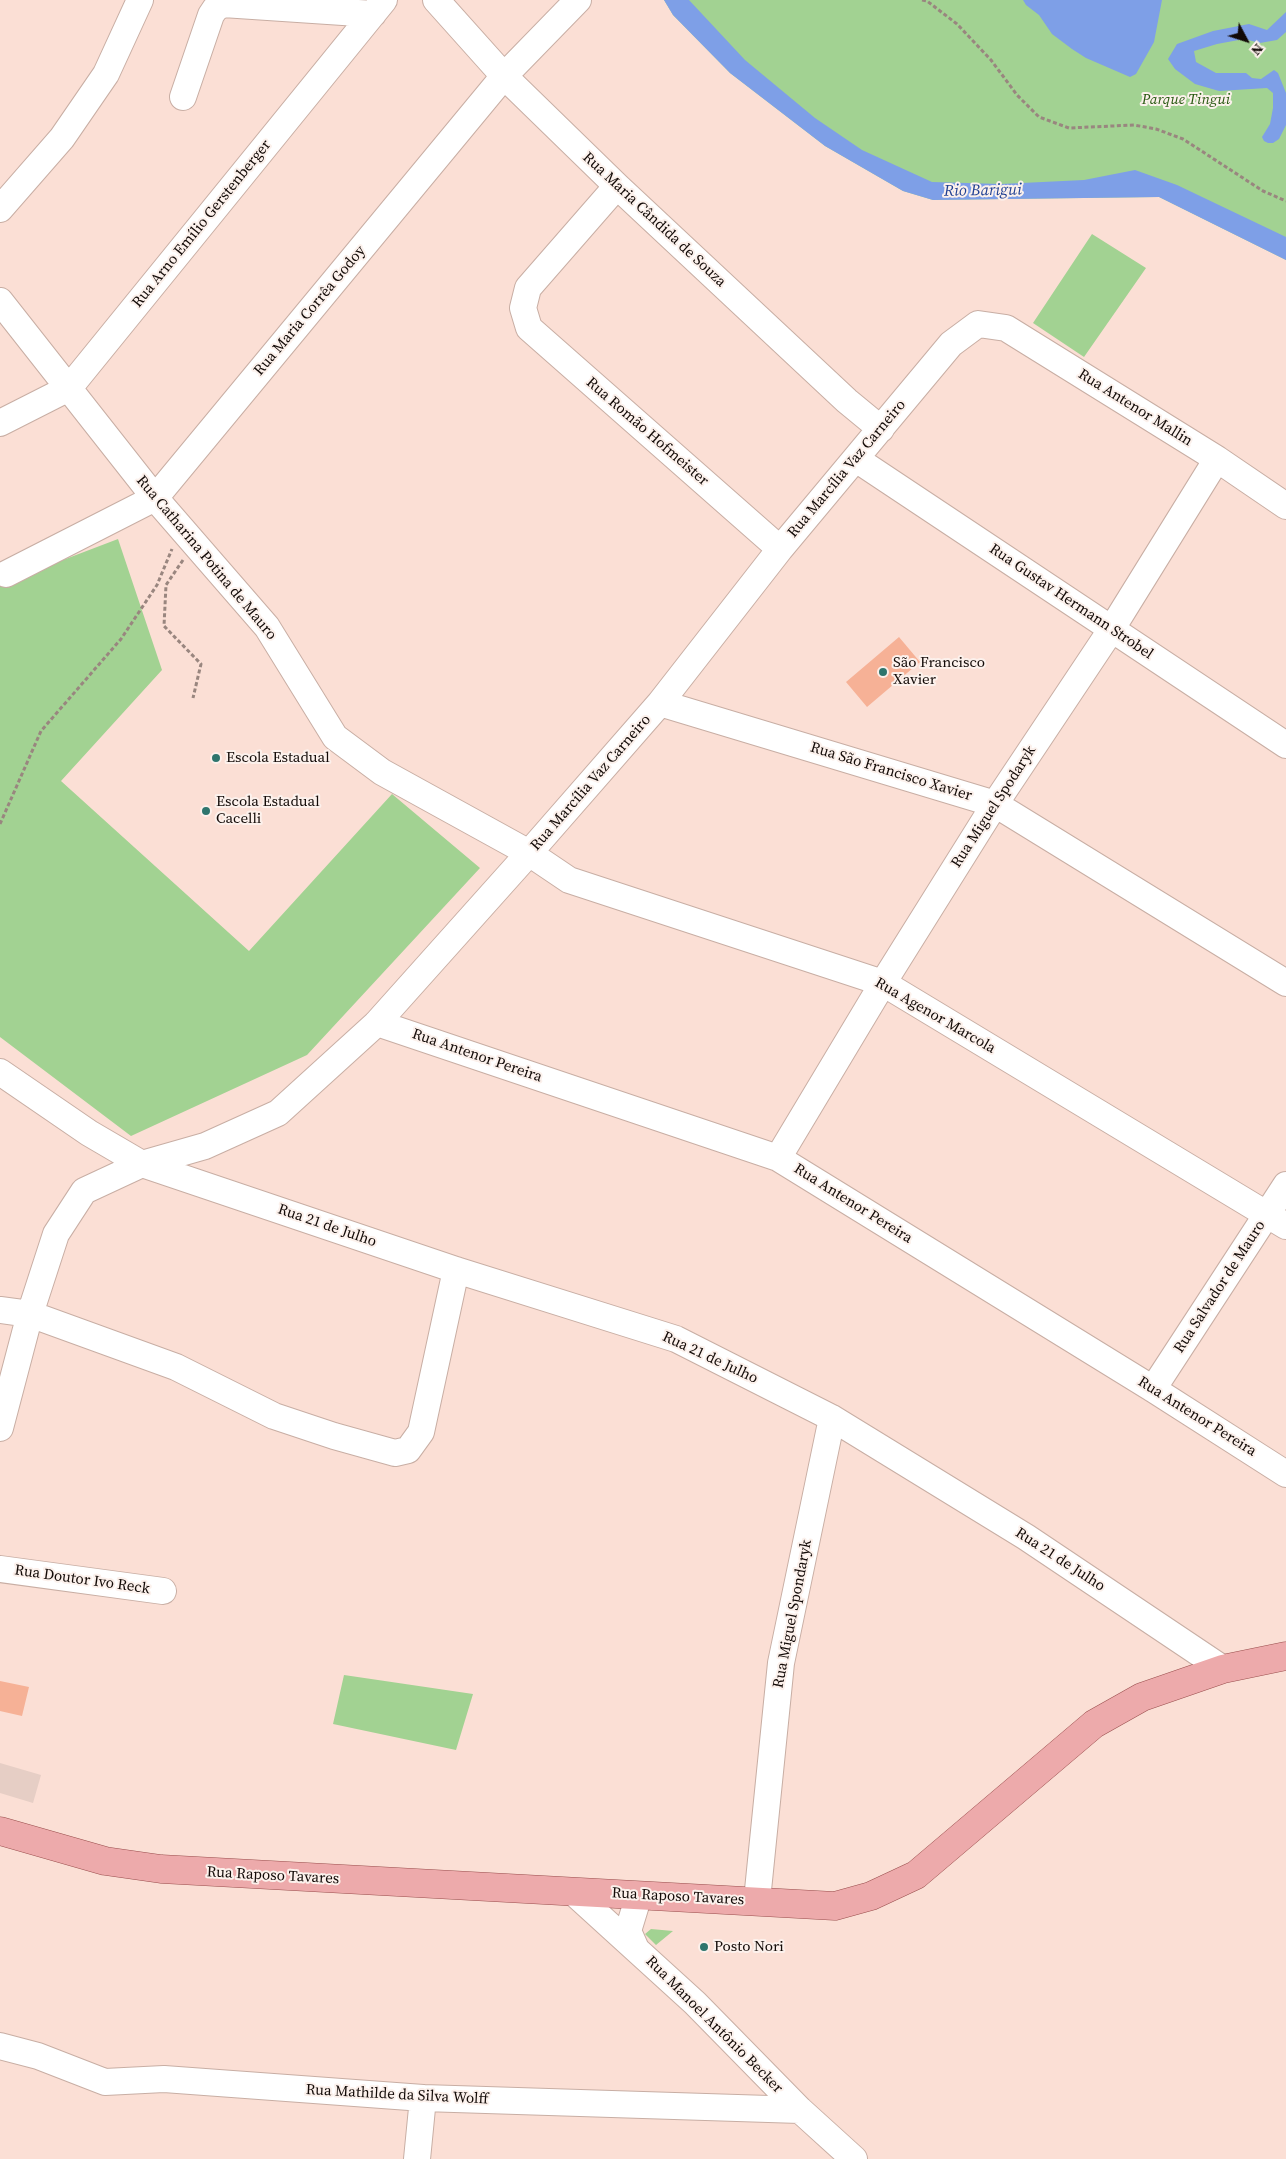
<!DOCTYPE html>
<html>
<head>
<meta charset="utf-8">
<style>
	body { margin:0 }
	#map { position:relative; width:1286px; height:2159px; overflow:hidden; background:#fbdfd5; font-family:"Source Serif 4",serif }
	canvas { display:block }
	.north { position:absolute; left:1221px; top:15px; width:50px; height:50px; -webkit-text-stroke:4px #fcf1ec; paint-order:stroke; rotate:130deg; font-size:14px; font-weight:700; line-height:20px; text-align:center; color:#120a07 }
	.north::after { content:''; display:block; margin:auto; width:18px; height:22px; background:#120a07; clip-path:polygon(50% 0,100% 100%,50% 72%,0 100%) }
</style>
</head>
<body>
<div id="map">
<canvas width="1286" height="2159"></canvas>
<div class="north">N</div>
</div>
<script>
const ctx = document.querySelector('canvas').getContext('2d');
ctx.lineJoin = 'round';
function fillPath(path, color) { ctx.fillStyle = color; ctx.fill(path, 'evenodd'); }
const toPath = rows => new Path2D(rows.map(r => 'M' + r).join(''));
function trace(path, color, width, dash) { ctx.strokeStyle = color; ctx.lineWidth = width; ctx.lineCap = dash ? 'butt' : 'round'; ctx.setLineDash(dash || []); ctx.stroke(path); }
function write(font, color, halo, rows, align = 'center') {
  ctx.font = font + ' "Source Serif 4",serif'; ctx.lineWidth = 4; ctx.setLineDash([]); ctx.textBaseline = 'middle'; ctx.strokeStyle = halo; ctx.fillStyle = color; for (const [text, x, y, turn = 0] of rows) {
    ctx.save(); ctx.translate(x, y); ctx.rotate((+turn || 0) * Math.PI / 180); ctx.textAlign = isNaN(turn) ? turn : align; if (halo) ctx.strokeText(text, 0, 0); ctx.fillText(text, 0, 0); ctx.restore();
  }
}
fillPath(toPath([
	[0,1763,41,1775,33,1803,0,1793]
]), '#e6cec5');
fillPath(toPath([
	[664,0,1286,0,1286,260,1159,197,933,200,903,191,825,146,730,73,673,15],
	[1092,234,1146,268,1084,357,1033,323],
	[118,539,162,670,61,781,249,951,392,794,480,868,307,1055,131,1136,0,1037,0,584],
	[344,1675,473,1694,456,1750,333,1724],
	[651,1929,673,1931,656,1945,645,1934]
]), '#a2d292');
fillPath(toPath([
	[664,0,689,0,745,60,815,118,862,150,932,182,1001,184,1084,180,1135,170,1177,185,1286,237,1286,260,1159,197,933,200,903,191,825,146,730,73,673,15],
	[1023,0,1162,0,1154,42,1136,74,1130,77,1086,58,1072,49,1052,34,1039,15,1026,5],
	[1286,12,1286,32,1277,40,1260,43,1244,39,1217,44,1194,51,1196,62,1216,73,1246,73,1252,78,1261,79,1274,70,1278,73,1286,93,1286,125,1279,139,1273,143,1268,143,1264,141,1262,137,1270,124,1273,108,1273,93,1267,88,1219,91,1195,84,1175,69,1168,59,1177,44,1213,31,1249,24,1267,30]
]), '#7e9fe7');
fillPath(toPath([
	[899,637,920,662,867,707,846,682],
	[0,1681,29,1687,22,1716,0,1711]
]), '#f6b196');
const minor = toPath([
	[436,0,504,76,617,186,847,401,881,429],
	[183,97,211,15,215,9,223,4,373,14],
	[617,186,528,288,523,308,529,328,780,549],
	[0,209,62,138,106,74,140,0],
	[0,301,155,498,267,627,335,737,382,772,529,853,569,880,883,983,1286,1226],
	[0,423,69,388,384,0],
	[856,459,1286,745],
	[6,574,155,498,504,76,578,0],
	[660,703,995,804,1286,983],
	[377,1023,778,1158,1153,1389,1286,1474],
	[0,1072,89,1133,142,1164,456,1270,676,1339,832,1418,1026,1537,1223,1669],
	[778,1158,883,983,995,804,1111,630,1217,459],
	[0,1310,30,1314,176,1367,274,1416,334,1436,395,1453,408,1450,421,1432,456,1270],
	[1153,1389,1286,1185],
	[0,1428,30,1314,56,1234,84,1191,142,1164,205,1146,278,1113,377,1023,529,853,660,703,780,549,951,344,978,324,1006,328,1217,459,1286,506],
	[0,1569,163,1591],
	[573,1892,695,2003,800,2110,854,2159],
	[757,1900,781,1663,832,1418],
	[636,1949,628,1931,639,1895],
	[0,2046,38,2056,105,2082,164,2079,423,2098,800,2110],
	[417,2159,423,2098]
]);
const major = toPath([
	[0,1831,105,1861,161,1869,835,1906,871,1896,916,1875,1094,1724,1142,1697,1223,1669,1286,1656]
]);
trace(minor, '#c8aea4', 28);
trace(major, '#994e4d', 29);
trace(toPath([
	[922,0,927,1,957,24,991,60,1017,95,1039,117,1069,128,1134,125,1156,129,1183,139,1263,191,1286,201],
	[183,560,166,585,164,626,201,664,193,698],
	[0,824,41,731,121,639,157,585,172,549]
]), '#99867f', 3, [4, 2.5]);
trace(minor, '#fff', 26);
trace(major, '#edaaab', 28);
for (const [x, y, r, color] of [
	[883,672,5,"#2e756d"],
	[216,758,5,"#2e756d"],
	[206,811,5,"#2e756d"],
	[704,1947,5,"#2e756d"]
]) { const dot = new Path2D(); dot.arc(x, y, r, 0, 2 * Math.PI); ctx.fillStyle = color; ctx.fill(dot); trace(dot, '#fcf1ec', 2); }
write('italic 15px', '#285911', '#fcf1ec', [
	["Parque Tingui",1186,100]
]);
write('15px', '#120a07', '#fcf1ec', [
	["Rua Maria Cândida de Souza",654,220,43],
	["Rua Arno Emílio Gerstenberger",202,224,-51],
	["Rua Maria Corrêa Godoy",310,311,-50],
	["Rua Antenor Mallin",1135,408,32],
	["Rua Romão Hofmeister",647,432,41],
	["Rua Marcília Vaz Carneiro",847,469,-50],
	["Rua Catharina Potina de Mauro",206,558,50],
	["Rua Gustav Hermann Strobel",1071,602,34],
	["Rua São Francisco Xavier",891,772,17],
	["Rua Marcília Vaz Carneiro",591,783,-49],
	["Rua Miguel Spodaryk",994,807,-57],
	["Rua Agenor Marcola",935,1016,30],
	["Rua Antenor Pereira",477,1056,19],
	["Rua Antenor Pereira",853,1204,32],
	["Rua 21 de Julho",327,1226,19],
	["Rua Salvador de Mauro",1220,1287,-57],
	["Rua 21 de Julho",710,1358,25],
	["Rua Antenor Pereira",1197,1417,32],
	["Rua 21 de Julho",1060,1560,33],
	["Rua Doutor Ivo Reck",82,1580,8],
	["Rua Miguel Spondaryk",793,1614,-79],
	["Rua Raposo Tavares",273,1876,3],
	["Rua Raposo Tavares",678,1897,3],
	["Rua Manoel Antônio Becker",714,2025,45],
	["Rua Mathilde da Silva Wolff",397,2095,3]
]);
write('15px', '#120a07', '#fcf1ec', [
	["São Francisco",893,663],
	["Xavier",893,680],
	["Escola Estadual",226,758],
	["Escola Estadual",216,802],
	["Cacelli",216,819],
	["Posto Nori",714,1947]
], 'left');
write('italic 16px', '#1f3f92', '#fcf1ec', [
	["Rio Barigui",983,191,-1]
]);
</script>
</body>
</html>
